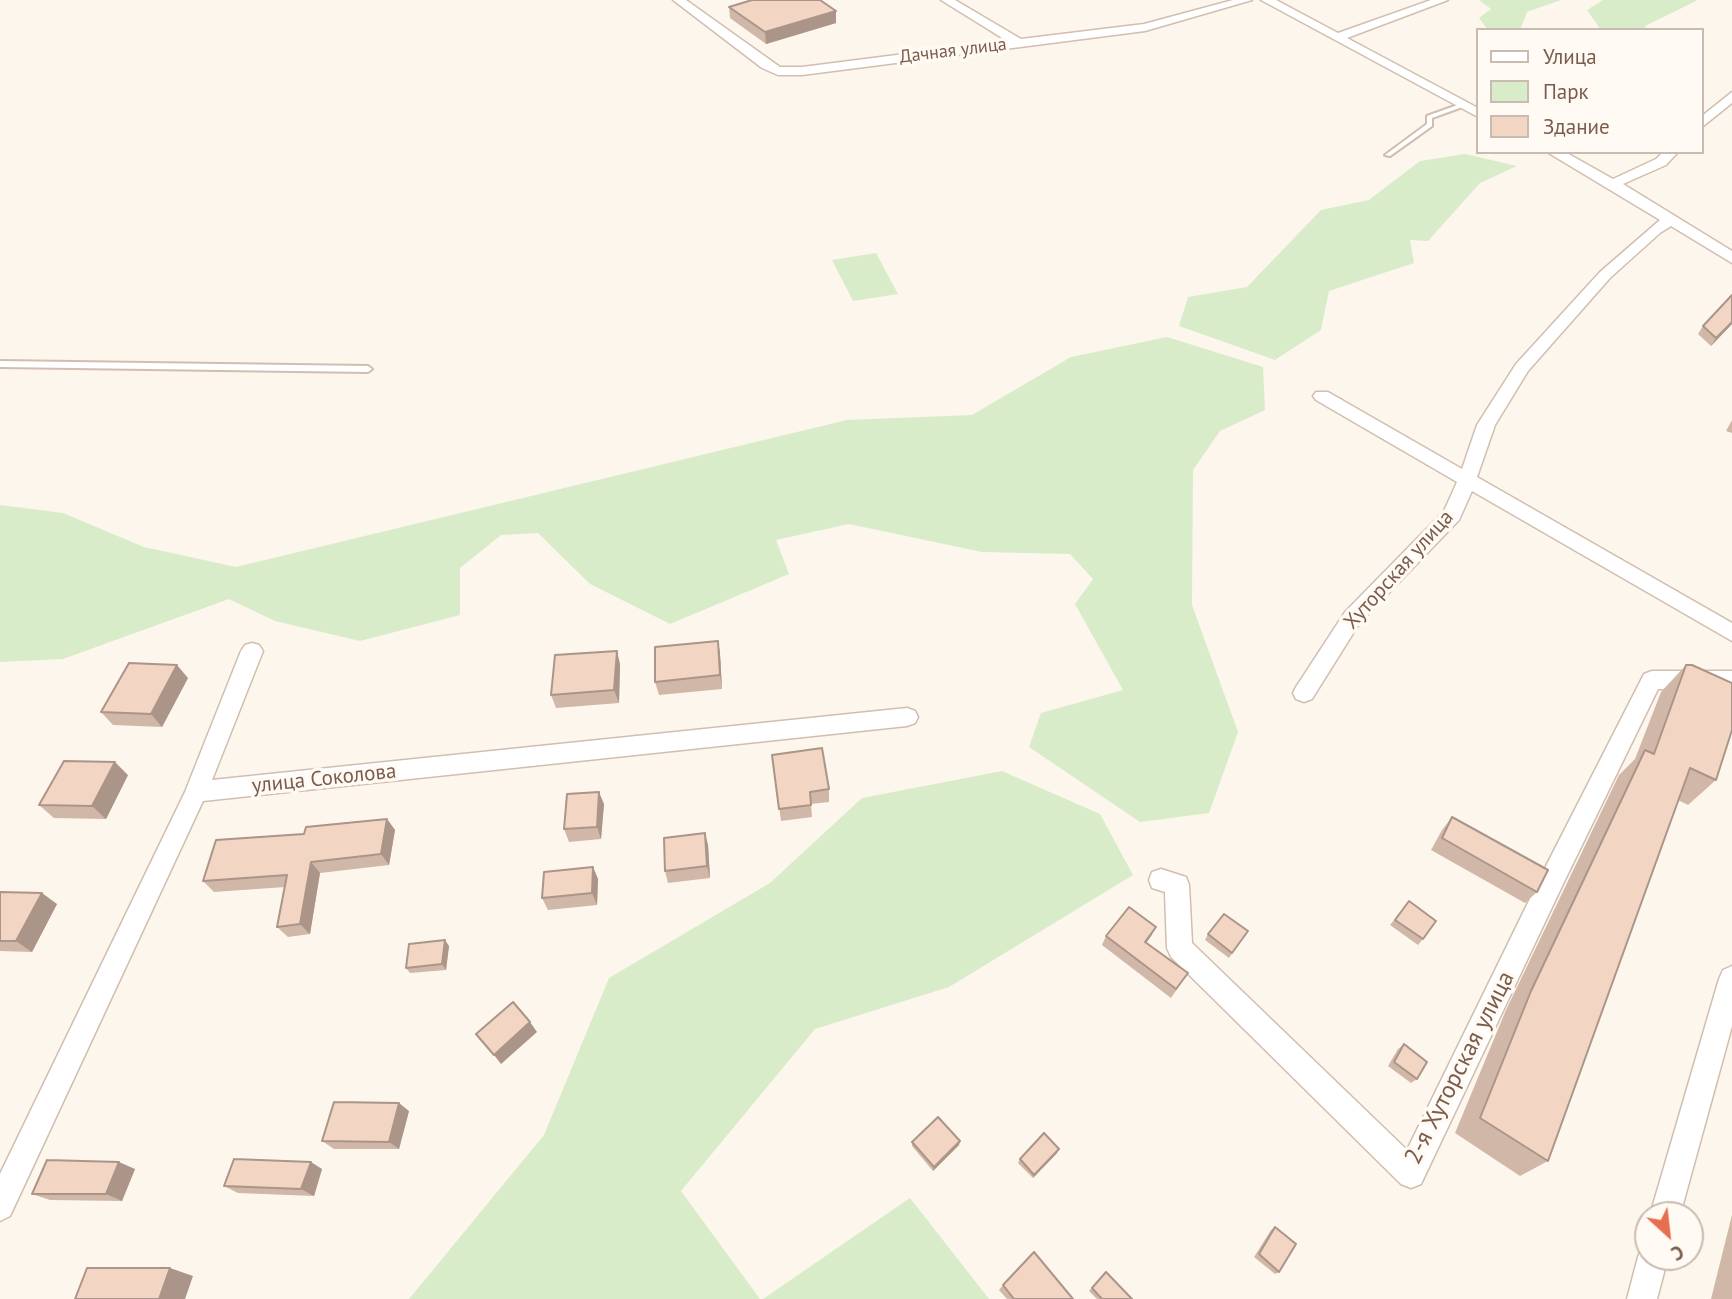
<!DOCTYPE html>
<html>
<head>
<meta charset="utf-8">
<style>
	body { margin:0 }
	#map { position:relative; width:1732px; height:1299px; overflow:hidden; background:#fdf6ec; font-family:"PT Sans",sans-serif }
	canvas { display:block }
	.legend { position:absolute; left:1476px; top:28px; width:228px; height:126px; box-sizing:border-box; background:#fffaf3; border:2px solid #cabbb1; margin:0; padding:9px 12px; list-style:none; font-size:21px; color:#7a5c4d }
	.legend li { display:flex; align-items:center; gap:14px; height:35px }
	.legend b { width:35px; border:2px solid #cabbb1 }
	.north { position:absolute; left:1634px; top:1201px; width:70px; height:70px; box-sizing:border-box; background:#fffaf3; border:2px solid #cabbb1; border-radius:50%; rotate:153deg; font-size:19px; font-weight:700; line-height:28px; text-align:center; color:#7a5c4d }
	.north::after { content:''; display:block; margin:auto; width:24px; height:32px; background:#e76f51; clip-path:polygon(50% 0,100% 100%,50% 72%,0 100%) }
</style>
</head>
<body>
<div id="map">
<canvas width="1732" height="1299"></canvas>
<ul class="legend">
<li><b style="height:9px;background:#fff"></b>Улица</li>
<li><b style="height:19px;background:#d8ecc9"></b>Парк</li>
<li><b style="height:19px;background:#f3d5c3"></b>Здание</li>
</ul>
<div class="north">С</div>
</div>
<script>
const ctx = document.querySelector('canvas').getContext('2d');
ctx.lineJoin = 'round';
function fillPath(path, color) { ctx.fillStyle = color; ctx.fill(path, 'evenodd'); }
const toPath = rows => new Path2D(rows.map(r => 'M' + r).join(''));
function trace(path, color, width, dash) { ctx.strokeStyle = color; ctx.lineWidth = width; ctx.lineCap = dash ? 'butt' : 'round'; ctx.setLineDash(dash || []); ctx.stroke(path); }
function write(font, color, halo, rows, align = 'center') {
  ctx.font = font + ' "PT Sans",sans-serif'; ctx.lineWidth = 7; ctx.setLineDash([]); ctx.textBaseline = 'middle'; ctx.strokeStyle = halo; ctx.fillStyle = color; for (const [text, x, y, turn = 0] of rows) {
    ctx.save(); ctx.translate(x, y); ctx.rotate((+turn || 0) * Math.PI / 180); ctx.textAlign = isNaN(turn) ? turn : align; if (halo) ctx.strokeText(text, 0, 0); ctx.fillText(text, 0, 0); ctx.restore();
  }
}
fillPath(toPath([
	[1479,0,1561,0,1527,12,1520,30,1488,30,1479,18,1491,9],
	[1603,0,1696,0,1696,1,1645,26,1646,30,1595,30,1599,27,1587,10],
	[1465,154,1517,166,1480,183,1428,241,1410,240,1414,263,1329,291,1321,330,1275,360,1179,326,1188,297,1247,287,1321,210,1369,200,1420,161],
	[876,253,898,294,853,301,832,260],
	[1167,337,1263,367,1265,410,1220,431,1193,470,1192,605,1238,732,1209,813,1140,822,1029,747,1041,713,1123,690,1075,604,1093,579,1070,554,982,552,849,524,776,540,789,574,670,624,590,584,538,533,501,535,460,568,460,615,360,641,275,621,229,599,63,659,0,662,0,505,63,513,144,547,236,567,847,420,972,415,1071,357],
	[1002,771,1100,814,1133,875,949,987,815,1029,681,1191,760,1299,409,1299,544,1135,609,978,770,883,862,798],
	[910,1198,989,1299,763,1299]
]), '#d8ecc9');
const lane = toPath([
	[1463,103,1466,105,1465,106,1432,118,1432,126,1390,156,1385,155,1427,124,1427,116,1463,103],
	[0,361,368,366,372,369,368,372,0,367,0,361]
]);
const street = toPath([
	[673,0,686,0,780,67,802,67,1007,41,941,0,955,0,1021,39,1144,24,1233,0,1252,0,1145,31,802,75,778,75,762,68,673,0],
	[1261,0,1276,0,1338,33,1431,0,1448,0,1347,38,1478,108,1478,117,1261,0],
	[1732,92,1732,103,1702,127,1702,116,1732,92],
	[1547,152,1565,152,1613,179,1656,159,1663,152,1678,152,1666,165,1623,184,1732,251,1732,263,1671,226,1660,233,1610,278,1528,371,1495,425,1477,477,1732,623,1732,641,1472,491,1459,520,1359,624,1312,699,1304,702,1296,699,1293,693,1296,687,1345,612,1444,511,1457,482,1316,400,1313,396,1316,392,1328,392,1462,469,1477,425,1516,364,1600,272,1660,220,1547,152],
	[252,643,259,645,263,651,212,780,907,708,915,711,918,717,915,723,907,726,203,801,10,1216,0,1221,0,1174,185,792,241,651,245,645,252,643],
	[1652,671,1732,671,1732,689,1658,689,1563,884,1421,1184,1411,1188,1401,1184,1171,957,1167,948,1165,892,1152,888,1149,880,1152,872,1161,869,1186,877,1189,885,1192,943,1407,1150,1545,868,1641,680,1644,674,1652,671],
	[1732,966,1732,1026,1680,1215,1650,1215,1719,979,1723,970,1732,966],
	[1648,1244,1648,1257,1668,1257,1657,1299,1627,1299,1638,1257,1642,1246,1648,1244]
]);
trace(lane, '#d1beb0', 4);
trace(street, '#d1beb0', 3);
fillPath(lane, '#fff');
fillPath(street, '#fff');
fillPath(toPath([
	[729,7,836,11,836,23,766,44,730,18],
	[1732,324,1711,346,1698,334,1703,326],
	[1732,420,1732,433,1726,431],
	[718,641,720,654,722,689,659,695,655,682],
	[620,664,619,703,556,708,551,695],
	[1686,665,1716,780,1688,805,1678,800,1548,1161,1520,1176,1455,1133,1506,1010,1619,775,1635,759,1661,692],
	[188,678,162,727,113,725,101,712],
	[772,755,829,789,829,802,811,804,812,817,781,821],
	[128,775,106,819,54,818,39,805],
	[604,804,601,839,569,842,564,829],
	[1452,817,1537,892,1525,903,1431,850,1442,830],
	[387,819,395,830,389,865,320,873,310,934,288,937,277,927,285,887,214,892,203,881,304,834],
	[708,845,710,878,668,883,665,871],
	[593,867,598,879,597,905,548,910,542,898],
	[0,892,57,904,32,952,0,951],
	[1409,901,1423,939,1418,945,1390,925],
	[1156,927,1151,936,1146,943,1188,973,1171,998,1102,945,1106,936],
	[1248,931,1229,958,1205,940,1208,934],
	[449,946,446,970,410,973,406,968],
	[1404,1044,1417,1079,1411,1083,1388,1066,1398,1049],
	[409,1111,399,1149,334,1149,322,1141],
	[912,1142,959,1145,933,1171,912,1146],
	[1057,1153,1033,1178,1018,1163,1020,1159],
	[135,1169,122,1201,50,1200,32,1194],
	[322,1169,314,1196,238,1193,224,1186],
	[1732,1215,1732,1299,1711,1299],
	[1275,1227,1279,1272,1275,1274,1254,1257,1271,1230],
	[1106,1272,1132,1299,1097,1299,1089,1291],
	[1003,1285,1073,1299,1007,1299,999,1290]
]), '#d1b7a8');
fillPath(toPath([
	[836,11,836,23,766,44,765,32],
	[1732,322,1732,324,1711,346,1716,338],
	[718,641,720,654,722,689,720,675],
	[617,651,620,664,619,703,614,690],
	[177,665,188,678,162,727,151,714],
	[115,762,128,775,106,819,92,806],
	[599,792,604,804,601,839,597,827],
	[387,819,395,830,389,865,381,854],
	[705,833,708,845,710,878,707,866],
	[311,862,320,873,310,934,300,924],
	[593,867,598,879,597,905,592,893],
	[42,893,57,904,32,952,16,941],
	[1156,927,1151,936,1140,952,1145,942],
	[445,940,449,946,446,970,442,964],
	[530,1022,537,1032,501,1064,494,1055],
	[399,1103,409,1111,399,1149,389,1142],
	[960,1141,959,1145,933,1171,934,1167],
	[1059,1149,1057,1153,1033,1178,1034,1175],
	[119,1162,135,1169,122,1201,106,1194],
	[311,1162,322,1169,314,1196,301,1189],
	[170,1268,193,1276,185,1299,159,1299]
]), '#aa9588');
const building = toPath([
	[752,0,820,0,836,11,765,32,729,7,752,0],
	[1732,295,1732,322,1716,338,1703,326,1732,295],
	[718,641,720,675,655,682,655,647,718,641],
	[617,651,614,690,551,695,555,655,617,651],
	[129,663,177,665,151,714,101,712,129,663],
	[1686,665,1692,665,1732,683,1732,730,1716,780,1690,768,1548,1161,1480,1118,1531,991,1645,750,1654,754,1686,665],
	[822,748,829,789,810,792,811,805,779,809,772,755,822,748],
	[64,761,115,762,92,806,39,805,64,761],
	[599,792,597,827,564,829,567,794,599,792],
	[1452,817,1548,870,1537,892,1442,838,1452,817],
	[387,819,381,854,311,862,300,924,277,927,287,875,203,881,216,840,304,834,306,827,387,819],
	[705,833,707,866,665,871,664,838,705,833],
	[593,867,592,893,542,898,544,872,593,867],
	[0,892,42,893,16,941,0,941,0,892],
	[1409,901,1436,921,1423,939,1395,920,1409,901],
	[1129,907,1156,927,1145,942,1188,973,1176,989,1106,936,1129,907],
	[1224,914,1248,931,1232,953,1208,934,1224,914],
	[445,940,442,964,406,968,409,944,445,940],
	[513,1002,530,1022,494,1055,476,1034,513,1002],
	[1404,1044,1427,1062,1417,1079,1394,1062,1404,1044],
	[334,1102,399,1103,389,1142,322,1141,334,1102],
	[938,1117,960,1141,934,1167,912,1142,938,1117],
	[1044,1133,1059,1149,1034,1175,1020,1159,1044,1133],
	[234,1159,311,1162,301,1189,224,1186,234,1159],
	[47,1160,119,1162,106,1194,32,1194,47,1160],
	[1275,1227,1296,1244,1279,1272,1259,1254,1275,1227],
	[1034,1252,1073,1299,1014,1299,1003,1285,1034,1252],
	[87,1268,170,1268,159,1299,75,1299,87,1268],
	[1106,1272,1132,1299,1102,1299,1092,1288,1106,1272]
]);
fillPath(building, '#f3d5c3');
trace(building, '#aa9588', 2);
write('18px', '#7a5c4d', '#fffaf3', [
	["Дачная улица",953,51,-7]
]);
write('21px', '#7a5c4d', '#fffaf3', [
	["Хуторская улица",1399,570,-48],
	["улица Соколова",324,779,-6]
]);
write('24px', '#7a5c4d', '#fffaf3', [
	["2-я Хуторская улица",1460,1068,-63]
]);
</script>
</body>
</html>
